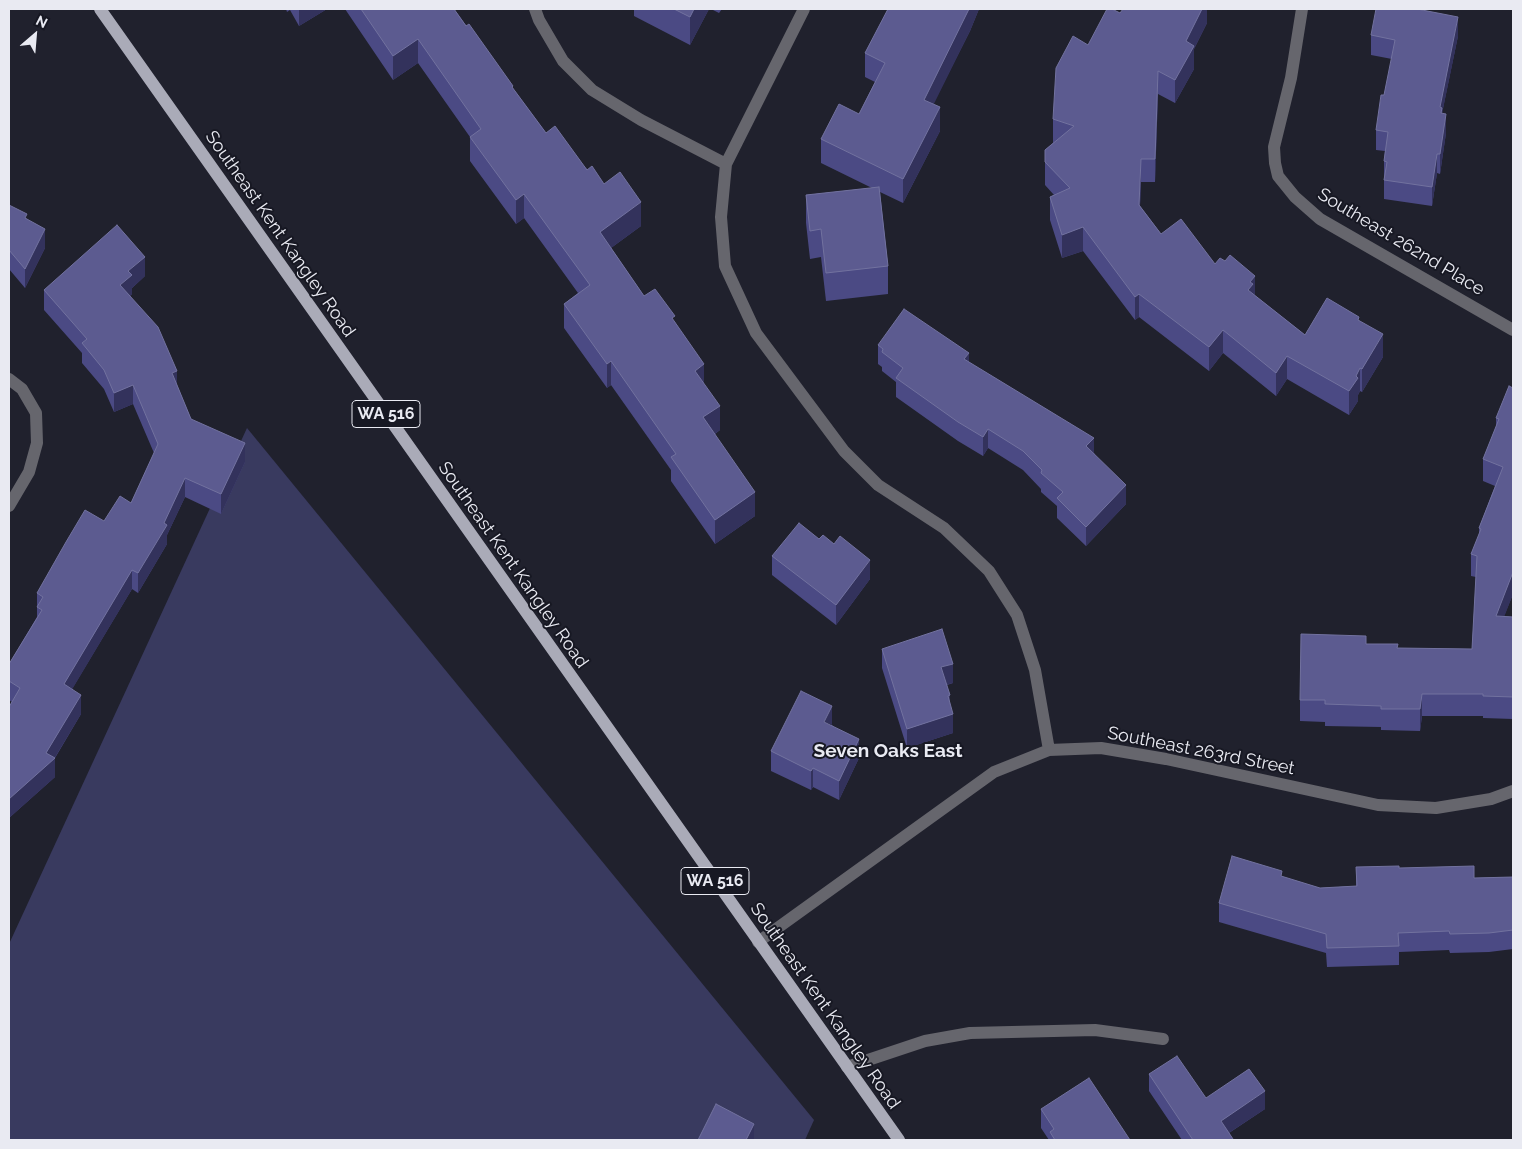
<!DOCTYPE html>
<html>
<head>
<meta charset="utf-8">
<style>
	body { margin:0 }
	#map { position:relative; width:1522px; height:1149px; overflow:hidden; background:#20212d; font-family:Raleway,sans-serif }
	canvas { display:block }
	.frame { position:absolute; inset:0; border:10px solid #e9eaf2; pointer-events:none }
	.north { position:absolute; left:10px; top:10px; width:50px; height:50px; -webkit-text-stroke:4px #171823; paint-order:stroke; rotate:27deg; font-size:14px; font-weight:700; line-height:20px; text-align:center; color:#e9eaf2 }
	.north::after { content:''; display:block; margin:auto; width:18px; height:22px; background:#e9eaf2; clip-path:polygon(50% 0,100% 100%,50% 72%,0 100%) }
</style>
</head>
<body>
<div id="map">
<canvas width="1522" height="1149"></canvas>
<div class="frame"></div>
<div class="north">N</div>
</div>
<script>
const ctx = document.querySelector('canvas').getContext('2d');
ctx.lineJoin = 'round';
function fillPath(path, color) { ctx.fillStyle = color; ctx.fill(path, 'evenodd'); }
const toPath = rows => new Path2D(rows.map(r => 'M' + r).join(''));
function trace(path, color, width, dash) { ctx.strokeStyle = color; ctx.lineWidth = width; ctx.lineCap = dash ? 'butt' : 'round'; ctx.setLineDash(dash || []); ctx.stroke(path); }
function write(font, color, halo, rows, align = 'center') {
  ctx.font = font + ' Raleway,sans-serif'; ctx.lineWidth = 4; ctx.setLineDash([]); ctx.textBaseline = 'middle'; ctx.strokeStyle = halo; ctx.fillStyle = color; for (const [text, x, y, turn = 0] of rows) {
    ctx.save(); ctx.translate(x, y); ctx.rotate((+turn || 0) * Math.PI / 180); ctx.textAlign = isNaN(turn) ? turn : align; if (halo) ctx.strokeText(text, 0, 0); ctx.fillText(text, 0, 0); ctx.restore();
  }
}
fillPath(toPath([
	[247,428,814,1120,805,1140,9,1140,9,944]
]), '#393a5f');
trace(toPath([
	[535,9,539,20,563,61,592,90,641,120,726,164],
	[804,9,726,164,721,217,725,266,756,333,844,451,878,485,944,528,989,571,1017,615,1035,670,1049,750],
	[1302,9,1291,78,1274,147,1275,163,1278,176,1295,197,1320,219,1513,330],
	[9,379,22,389,36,413,37,443,29,472,9,506],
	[758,942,994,772,1049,750,1101,748,1166,759,1378,805,1436,808,1491,799,1513,791],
	[847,1067,925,1041,970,1033,1095,1030,1163,1039]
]), '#66666d', 12);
trace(toPath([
	[100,9,899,1140]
]), '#aaabb8', 12);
fillPath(toPath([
	[286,9,327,9,299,26,290,10,287,12],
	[345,9,454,9,546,133,604,184,641,226,611,248,644,296,675,322,704,384,720,430,715,434,755,516,715,544,671,481,671,470,611,385,607,388,564,328,564,304,578,293,524,218,516,224,470,161,470,137,418,63,393,80],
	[634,9,709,9,690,45,634,16],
	[711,9,722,9,719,13],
	[888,9,979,9,970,31,933,104,940,131,903,203,880,192,888,266,888,294,826,301,821,257,810,259,806,223,806,195,872,188,821,163,821,139,859,114,875,82,865,77,865,53],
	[1207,9,1207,23,1194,49,1194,69,1175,103,1158,94,1155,182,1141,182,1140,206,1161,234,1215,264,1305,335,1359,320,1383,357,1362,392,1360,391,1358,395,1358,401,1349,415,1287,379,1276,396,1223,353,1209,371,1139,317,1135,320,1083,251,1062,258,1050,220,1050,197,1054,195,1045,185,1045,150,1053,143,1053,119,1088,45,1120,13],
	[1419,9,1458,36,1442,113,1446,133,1440,174,1437,173,1432,206,1384,199,1384,161,1385,151,1376,150,1376,130,1384,95,1392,59,1371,55,1371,35],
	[9,205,27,219,45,248,25,288,9,269],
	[145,276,132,288,132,294,130,296,177,385,191,419,245,462,221,514,185,497,167,535,167,544,138,593,132,589,72,689,81,714,55,758,55,777,9,818,9,707,12,702,9,700,9,664,37,617,37,593,104,521,131,503,154,453,133,404,114,412,104,389,82,363,82,353,44,310,44,290],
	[878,345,969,362,1094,453,1126,504,1086,546,1057,518,1057,506,1041,492,1041,489,1023,470,988,448,983,456,958,441,896,397,896,382,882,371,882,367,878,364],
	[1513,388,1513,594,1504,616,1513,617,1513,719,1483,718,1483,716,1422,716,1420,731,1381,730,1381,727,1325,726,1325,722,1300,721,1300,700,1366,644,1398,648,1472,649,1476,577,1471,576,1471,554,1479,535,1479,528,1495,486,1483,481,1483,459,1496,427,1496,418],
	[772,556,870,579,836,625,772,575],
	[882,649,953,683,947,685,950,704,953,733,907,748,882,668],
	[832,725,859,758,839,800,813,787,811,790,771,771,771,751],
	[1356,867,1399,868,1474,878,1513,877,1513,949,1489,952,1450,953,1449,950,1399,952,1399,965,1327,967,1326,953,1219,922,1219,903,1282,877,1320,888,1356,886],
	[1149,1074,1206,1098,1265,1109,1229,1133,1233,1140,1182,1140,1149,1091],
	[1041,1109,1130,1140,1049,1140,1041,1128]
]), '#4b4a84');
fillPath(toPath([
	[299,9,327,9,299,26],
	[694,9,709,9,690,45,690,17],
	[969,9,979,9,970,31,924,124,924,100],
	[1202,9,1207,9,1207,23,1194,49,1194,69,1175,103,1175,80,1186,41],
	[1458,17,1458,36,1442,114,1440,107],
	[418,39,418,63,393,80,393,56],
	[1158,71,1158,94,1155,182,1155,159],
	[940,107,940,131,903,203,903,179],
	[1446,114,1446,133,1440,174,1440,154],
	[1437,154,1437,173,1432,206,1432,187],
	[1141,159,1141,182,1139,228,1139,205],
	[524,194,524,218,516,224,516,200],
	[641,202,641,226,600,256,600,232],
	[1083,227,1083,251,1062,258,1062,235],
	[45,229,45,248,25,288,25,269],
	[145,257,145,276,132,288,132,294,120,305,120,285,128,271],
	[1255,276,1255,299,1248,290,1250,282],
	[1139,294,1139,317,1135,320,1135,297],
	[1223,330,1223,353,1209,371,1209,347],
	[1383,334,1383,357,1362,392,1362,369],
	[969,353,969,372,964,359],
	[1287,356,1287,379,1276,396,1276,373],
	[611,361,611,385,607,388,607,364],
	[704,364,704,388,695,371],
	[1360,368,1360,391,1358,395,1358,401,1349,415,1349,391,1356,376],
	[177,371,177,390,172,373],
	[133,385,133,404,114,412,114,393],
	[720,406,720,430,703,442,703,417],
	[988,429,988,448,983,456,983,437],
	[1094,438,1094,457,1086,446],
	[245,443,245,462,221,514,221,494],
	[185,478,185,497,167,535,167,544,138,593,138,573,164,523],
	[1126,485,1126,504,1086,546,1086,527],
	[755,492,755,516,715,544,715,520],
	[870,560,870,579,836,625,836,605],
	[132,570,132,589,64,703,64,684],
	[1513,572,1513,594,1496,638,1496,616],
	[953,664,953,683,941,686,941,667],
	[1422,694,1422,716,1420,731,1420,709],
	[81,695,81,714,54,759,55,758,55,777,9,818,9,799,46,753],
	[950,695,950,714,948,696],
	[832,706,832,725,824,722],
	[953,714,953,733,907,748,907,729],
	[859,739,859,758,839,800,839,781],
	[813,768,813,787,811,790,811,771],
	[1265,1091,1265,1109,1221,1138,1221,1121],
	[754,1124,754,1140,746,1140]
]), '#33325c');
const building = toPath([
	[361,9,454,9,466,26,469,24,513,86,512,87,546,133,555,126,587,170,592,166,604,184,620,172,641,202,600,232,644,296,655,289,675,316,672,318,704,364,695,371,720,406,703,417,755,492,715,520,671,457,676,454,611,361,607,364,564,304,590,285,524,194,516,200,470,137,481,129,418,39,393,56,361,9],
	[674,9,694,9,690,17,674,9],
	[888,9,969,9,924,100,940,107,903,179,821,139,839,104,859,114,885,63,865,53,888,9],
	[1107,9,1112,9,1120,13,1123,9,1202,9,1186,41,1194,46,1175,80,1158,71,1155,159,1141,159,1139,205,1161,234,1181,219,1215,264,1220,258,1225,261,1230,255,1255,276,1250,282,1253,284,1248,290,1305,335,1327,298,1359,317,1358,320,1383,334,1362,369,1360,368,1356,376,1358,378,1349,391,1287,356,1276,373,1223,330,1209,347,1139,294,1135,297,1083,227,1062,235,1050,197,1070,188,1045,162,1045,150,1074,126,1053,119,1056,68,1073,36,1088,45,1107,9],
	[1376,9,1417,9,1458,17,1440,107,1442,108,1441,113,1446,114,1440,154,1437,154,1432,187,1384,180,1387,162,1384,161,1388,132,1376,130,1381,95,1384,95,1395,40,1371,35,1376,9],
	[879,187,888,266,826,273,821,229,810,231,806,195,879,187],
	[9,205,27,214,25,218,45,229,25,269,9,250,9,205],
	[117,225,145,257,128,271,132,275,120,285,158,327,177,371,172,373,191,419,245,443,221,494,185,478,164,523,167,525,138,573,132,570,64,684,81,695,46,753,55,758,9,799,9,707,20,688,9,681,9,664,42,610,37,607,43,597,37,593,66,542,85,510,104,521,120,496,131,503,158,444,133,385,114,393,104,370,82,343,87,339,44,290,117,225],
	[904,309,969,353,964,359,1094,438,1086,446,1126,485,1086,527,1057,498,1063,492,1041,473,1042,470,1023,451,988,429,983,437,958,422,896,378,903,368,882,352,883,349,878,345,904,309],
	[1509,386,1513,388,1513,572,1496,616,1513,617,1513,697,1483,696,1483,694,1422,694,1420,709,1381,709,1381,706,1325,704,1325,700,1300,700,1301,634,1366,636,1366,644,1398,644,1397,648,1472,649,1477,556,1471,554,1481,529,1479,528,1503,467,1483,459,1499,419,1496,418,1509,386],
	[799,523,819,539,823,535,834,544,840,536,870,560,836,605,772,556,799,523],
	[942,629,953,664,941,667,950,695,948,696,953,714,907,729,882,649,942,629],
	[801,691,832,706,824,722,859,739,839,781,813,768,811,771,771,751,801,691],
	[1232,856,1282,871,1281,876,1320,888,1357,886,1356,867,1399,866,1399,868,1474,866,1474,878,1513,877,1513,930,1489,933,1450,934,1449,931,1398,933,1399,946,1327,948,1326,934,1219,903,1232,856],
	[1177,1056,1206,1098,1249,1069,1265,1091,1221,1121,1233,1139,1232,1140,1193,1140,1149,1074,1177,1056],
	[1089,1078,1130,1140,1055,1140,1050,1132,1054,1129,1041,1109,1089,1078],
	[716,1104,754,1124,746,1140,698,1140,716,1104]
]);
fillPath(building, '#5c5b90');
trace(building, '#72729f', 1);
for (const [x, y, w] of [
	[386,414,68],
	[715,881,68]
]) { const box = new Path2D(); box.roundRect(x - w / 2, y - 13.5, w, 27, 4); ctx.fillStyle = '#171823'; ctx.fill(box); trace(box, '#e9eaf2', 1); }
write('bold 16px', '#e9eaf2', null, [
	["WA 516",386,414],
	["WA 516",715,881]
]);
write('18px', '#e9eaf2', '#171823', [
	["Southeast Kent Kangley Road",280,234,55],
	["Southeast 262nd Place",1401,242,31],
	["Southeast Kent Kangley Road",513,565,55],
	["Southeast 263rd Street",1201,751,11],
	["Southeast Kent Kangley Road",825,1006,55]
]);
write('bold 19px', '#e9eaf2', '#171823', [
	["Seven Oaks East",888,751]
]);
</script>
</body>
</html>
